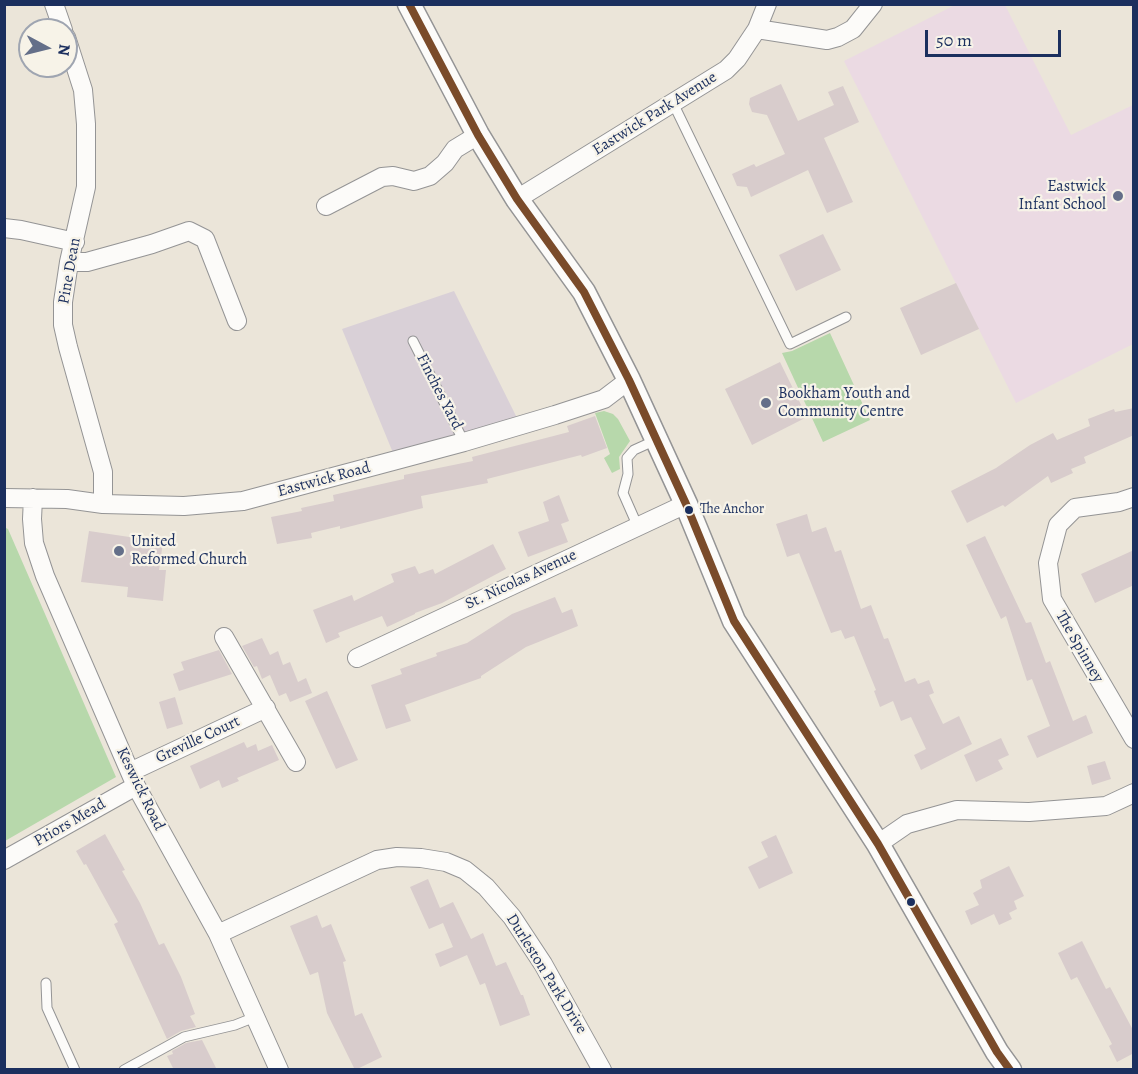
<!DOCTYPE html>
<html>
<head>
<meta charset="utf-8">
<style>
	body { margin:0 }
	#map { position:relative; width:1138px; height:1074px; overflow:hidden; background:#ebe5d9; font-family:Alegreya,serif }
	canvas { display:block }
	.frame { position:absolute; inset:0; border:6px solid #1b2f5e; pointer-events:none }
	.north { position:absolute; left:18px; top:18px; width:60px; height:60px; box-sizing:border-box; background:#f7f3e8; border:2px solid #9fa5b1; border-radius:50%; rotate:97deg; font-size:16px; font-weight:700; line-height:24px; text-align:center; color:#1b2f5e }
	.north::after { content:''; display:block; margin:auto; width:21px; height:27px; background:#646f89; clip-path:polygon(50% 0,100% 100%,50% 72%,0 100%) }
	.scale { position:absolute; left:925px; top:30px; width:136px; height:27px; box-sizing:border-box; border:3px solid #1b2f5e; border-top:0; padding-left:8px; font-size:18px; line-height:21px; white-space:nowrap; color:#1b2f5e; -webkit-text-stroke:4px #f7f3e8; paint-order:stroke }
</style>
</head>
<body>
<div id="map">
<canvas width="1138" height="1074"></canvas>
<div class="frame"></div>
<div class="north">N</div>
<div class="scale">50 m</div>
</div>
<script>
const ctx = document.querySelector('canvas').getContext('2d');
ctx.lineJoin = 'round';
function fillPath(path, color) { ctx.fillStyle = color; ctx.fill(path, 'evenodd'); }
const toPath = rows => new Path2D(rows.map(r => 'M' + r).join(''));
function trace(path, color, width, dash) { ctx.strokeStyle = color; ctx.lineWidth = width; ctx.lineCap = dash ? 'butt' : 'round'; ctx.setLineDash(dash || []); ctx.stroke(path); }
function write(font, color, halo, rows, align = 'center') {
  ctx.font = font + ' Alegreya,serif'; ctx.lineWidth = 4.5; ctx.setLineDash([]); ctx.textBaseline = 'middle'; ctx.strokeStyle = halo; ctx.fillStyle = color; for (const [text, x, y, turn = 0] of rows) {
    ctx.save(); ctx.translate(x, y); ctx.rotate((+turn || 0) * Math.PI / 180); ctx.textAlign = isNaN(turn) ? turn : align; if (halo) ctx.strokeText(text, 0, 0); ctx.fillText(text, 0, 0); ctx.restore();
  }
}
fillPath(toPath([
	[955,5,1005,5,1071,135,1133,105,1133,344,1016,403,844,61]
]), '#ebdae3');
fillPath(toPath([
	[454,291,518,420,396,460,342,329]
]), '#d9d0d7');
fillPath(toPath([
	[830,333,870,420,823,442,782,353,792,351],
	[604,411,613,414,618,419,630,441,619,457,620,469,612,473,604,458,610,454,595,413],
	[4,527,8,529,116,777,5,841]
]), '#b7d8ab');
fillPath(toPath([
	[781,84,798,121,834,105,828,92,843,86,859,122,824,138,853,202,827,213,808,170,751,197,747,187,737,186,732,174,754,164,756,167,785,154,767,115,752,112,749,104,750,98],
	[823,234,841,270,796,291,779,255],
	[956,283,979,329,921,355,900,308],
	[780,362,807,417,752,445,725,389],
	[1134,408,1134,435,1084,457,1086,463,1071,469,1073,473,1051,483,1048,476,1005,507,1003,505,967,523,951,491,996,468,1030,445,1053,433,1057,440,1090,426,1088,419,1114,409,1115,412],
	[595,416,607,448,582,457,581,455,487,479,488,483,421,496,423,508,340,529,340,526,311,533,312,538,277,544,271,517,302,511,301,508,334,501,333,495,404,479,404,475,473,461,472,457,569,432,567,426],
	[559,495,569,521,561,524,568,542,528,557,518,532,549,521,543,502],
	[807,514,812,532,826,527,835,552,841,550,861,609,871,605,884,639,888,638,905,682,915,678,918,684,929,680,934,693,929,695,943,724,959,716,972,744,921,770,914,755,926,749,911,717,901,721,893,701,880,707,874,691,876,690,854,636,845,639,841,630,831,633,799,553,787,557,776,524],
	[89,531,163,542,159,570,166,570,163,601,127,597,128,587,81,582],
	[985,536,1026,623,1031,622,1046,663,1050,661,1073,721,1086,715,1093,733,1037,758,1027,736,1050,726,1032,679,1027,681,1006,616,1001,619,966,545],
	[493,544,506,569,442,603,415,613,415,614,387,627,382,616,338,633,340,637,326,643,313,610,352,595,354,601,394,582,391,574,415,566,419,574,433,569,435,574],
	[1134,550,1134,585,1095,603,1081,574],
	[555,597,562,613,572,609,578,626,526,647,481,676,481,678,405,705,411,721,386,729,371,685,402,674,400,669,437,656,436,653,467,643,512,614],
	[262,638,270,655,278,651,283,665,290,662,298,682,306,678,312,693,290,702,286,693,279,696,270,675,262,679,257,666,254,667,242,646],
	[219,650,232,674,179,691,173,674,184,670,181,662],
	[327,691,358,760,336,769,305,701],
	[175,697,183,724,167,729,159,702],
	[1001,738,1009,755,998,760,1003,769,976,782,964,755],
	[244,742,247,748,256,744,258,751,272,745,279,760,237,778,239,781,222,788,219,780,200,789,190,766],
	[1105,761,1111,779,1092,785,1087,766],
	[105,834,125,870,122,871,140,903,159,945,164,943,181,977,195,1014,190,1016,196,1027,181,1031,167,1039,114,924,118,922,86,864,84,865,76,851],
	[776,835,793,873,759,889,748,867,768,857,761,842],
	[1009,866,1024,896,1014,901,1017,909,1009,913,1012,919,999,925,994,914,971,925,965,911,979,905,973,893,982,888,980,880],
	[428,879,440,908,453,902,471,939,483,933,496,966,506,962,521,995,523,995,530,1015,500,1026,485,983,480,985,467,955,440,967,435,954,453,947,443,923,429,929,410,887],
	[317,915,322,928,331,924,346,961,343,962,355,1016,362,1013,382,1057,355,1070,327,1013,318,972,310,975,290,926],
	[1082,941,1106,989,1110,987,1134,1032,1134,1053,1117,1062,1109,1046,1112,1044,1077,977,1071,980,1058,953],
	[202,1040,217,1070,174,1070,167,1056,173,1054,172,1051,186,1043]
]), '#d8cccc');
const service = toPath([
	[673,103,790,344,846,317],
	[413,341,464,442],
	[638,527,623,493,628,474,627,458,634,450,656,440],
	[46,983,47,1008,75,1070],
	[124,1070,184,1037,235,1025,255,1017]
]);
const minor = toPath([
	[54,4,63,30],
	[757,29,827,40,838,37,853,29,873,4],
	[66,37,83,90,86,124,86,187,69,262,63,302,63,325,68,347,103,472,103,504],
	[517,199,726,70,737,59,757,29,767,4],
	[326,206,382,177,393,176,414,181,430,176,445,163,455,149,478,135],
	[4,228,21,230,75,242],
	[69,262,87,262,152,244,189,231,205,239,237,321],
	[1134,497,1119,502,1075,508,1058,525,1048,563,1052,599,1134,739],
	[4,498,67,499,103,504,184,506,243,501,464,442,555,415,604,399,629,380],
	[33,498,32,519,34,543,45,576,136,786,218,934,279,1070],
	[224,637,296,762],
	[357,658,686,504],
	[130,772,266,708],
	[878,844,907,824,957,810,1029,812,1106,806,1134,793],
	[4,860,136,786],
	[218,934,377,860,397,857,421,858,446,862,465,870,486,887,512,917,543,964,602,1070]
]);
const tertiary = toPath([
	[409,4,478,135,517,199,584,292,629,380,686,504,734,621,878,844,997,1052,1010,1070]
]);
trace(service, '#949495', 11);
trace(minor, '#949495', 20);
trace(tertiary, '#949495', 25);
trace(service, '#fcfbf9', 9);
trace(minor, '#fcfbf9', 18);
trace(tertiary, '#fcfbf9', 22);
trace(toPath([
	[409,4,478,135,517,199,584,292,629,380,686,504,734,621,878,844,997,1052,1010,1070]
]), '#7a4b2a', 8);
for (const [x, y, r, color] of [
	[1118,196,6,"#646f89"],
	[766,403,6,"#646f89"],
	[689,510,5,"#1b2f5e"],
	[119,551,6,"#646f89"],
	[911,902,5,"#1b2f5e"]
]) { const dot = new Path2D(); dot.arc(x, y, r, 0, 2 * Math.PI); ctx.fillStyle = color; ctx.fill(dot); trace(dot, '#f7f3e8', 2); }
write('14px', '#1b2f5e', '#f7f3e8', [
	["The Anchor",700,510]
], 'left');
write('16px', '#1b2f5e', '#f7f3e8', [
	["Eastwick Park Avenue",655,114,-32],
	["Pine Dean",70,271,-80],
	["Finches Yard",439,392,63],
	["Eastwick Road",324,480,-15],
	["St. Nicolas Avenue",521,580,-25],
	["The Spinney",1079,647,60],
	["Greville Court",198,740,-25],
	["Keswick Road",140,789,64],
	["Priors Mead",70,823,-30],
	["Durleston Park Drive",546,974,58]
]);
write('16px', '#1b2f5e', '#f7f3e8', [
	["Eastwick",1106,187,"right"],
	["Infant School",1106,205,"right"],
	["Bookham Youth and",778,394],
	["Community Centre",778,412],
	["United",131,542],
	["Reformed Church",131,560]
], 'left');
</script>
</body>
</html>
